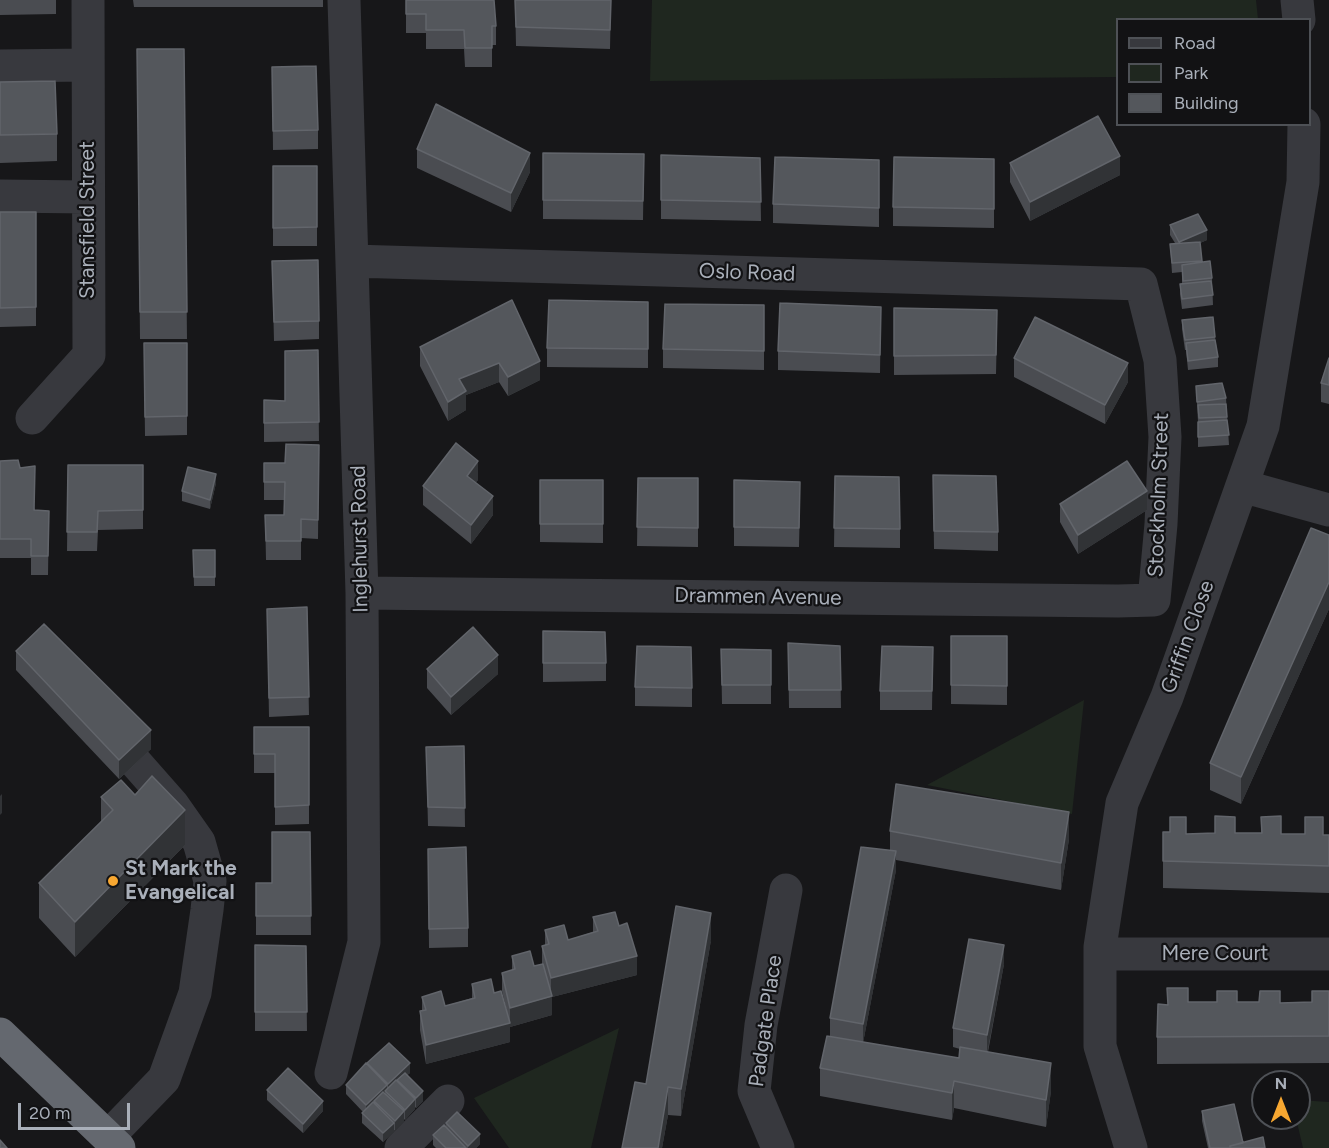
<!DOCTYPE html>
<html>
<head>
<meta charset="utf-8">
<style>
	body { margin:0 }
	#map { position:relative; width:1329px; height:1148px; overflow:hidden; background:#171719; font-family:Figtree,sans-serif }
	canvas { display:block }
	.legend { position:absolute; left:1116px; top:18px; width:195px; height:108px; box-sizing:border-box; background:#121214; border:2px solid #4e5156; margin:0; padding:8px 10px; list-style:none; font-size:18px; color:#a9afb9 }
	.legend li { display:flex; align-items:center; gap:12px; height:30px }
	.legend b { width:30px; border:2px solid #4e5156 }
	.north { position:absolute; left:1251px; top:1070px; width:60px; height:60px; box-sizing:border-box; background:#121214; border:2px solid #4e5156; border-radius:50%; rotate:0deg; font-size:16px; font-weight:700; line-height:24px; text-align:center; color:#a9afb9 }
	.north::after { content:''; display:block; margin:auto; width:21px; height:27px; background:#f7a731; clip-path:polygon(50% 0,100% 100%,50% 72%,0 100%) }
	.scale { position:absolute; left:18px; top:1103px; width:112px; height:27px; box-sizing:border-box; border:3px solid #a9afb9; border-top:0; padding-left:8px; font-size:18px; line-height:21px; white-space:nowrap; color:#a9afb9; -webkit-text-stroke:4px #121214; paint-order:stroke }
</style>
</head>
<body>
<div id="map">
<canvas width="1329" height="1148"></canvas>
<ul class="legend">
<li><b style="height:8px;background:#38393e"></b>Road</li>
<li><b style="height:16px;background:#1f271f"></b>Park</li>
<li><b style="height:16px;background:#54575c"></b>Building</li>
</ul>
<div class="north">N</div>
<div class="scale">20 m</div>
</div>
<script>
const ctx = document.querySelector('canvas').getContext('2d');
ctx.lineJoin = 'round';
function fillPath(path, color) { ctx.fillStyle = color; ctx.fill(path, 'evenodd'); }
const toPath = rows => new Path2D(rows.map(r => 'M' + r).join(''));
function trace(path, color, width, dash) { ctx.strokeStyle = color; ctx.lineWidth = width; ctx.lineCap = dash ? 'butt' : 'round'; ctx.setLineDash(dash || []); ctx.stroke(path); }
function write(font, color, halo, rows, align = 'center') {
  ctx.font = font + ' Figtree,sans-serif'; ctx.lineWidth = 4.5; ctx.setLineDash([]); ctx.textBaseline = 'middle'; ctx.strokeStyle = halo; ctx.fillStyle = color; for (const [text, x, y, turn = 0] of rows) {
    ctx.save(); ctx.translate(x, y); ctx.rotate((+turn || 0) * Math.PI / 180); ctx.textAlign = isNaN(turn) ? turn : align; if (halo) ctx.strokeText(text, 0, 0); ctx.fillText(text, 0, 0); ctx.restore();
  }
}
fillPath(toPath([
	[652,0,1256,0,1258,19,1118,20,1117,77,650,81],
	[1084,700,1072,814,927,785],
	[619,1028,591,1148,509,1148,474,1098],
	[1299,1100,1329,1102,1329,1148,1303,1148,1296,1118,1299,1118]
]), '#1f271f');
trace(toPath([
	[1297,0,1299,20],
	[0,66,88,65],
	[0,196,88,197],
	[352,261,1141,284,1160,360,1165,437,1161,524,1154,600,1118,601,362,593],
	[32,418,89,355,88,0],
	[1242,486,1329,510],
	[1100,954,1329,954],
	[331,1073,364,942,362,593,344,0],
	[108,1137,164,1079,195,993,207,910,210,881,199,842,173,805,136,763],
	[401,1148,448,1101],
	[778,1148,754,1091,761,1025,786,890],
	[1131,1148,1100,1046,1100,947,1122,803,1167,697,1263,426,1303,182,1304,124]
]), '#38393e', 33);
trace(toPath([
	[0,1034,119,1148]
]), '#64686f', 33);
fillPath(toPath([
	[0,0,56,0,56,14,0,15],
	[133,0,323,0,323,7,134,7],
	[406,0,496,26,496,45,492,45,492,67,465,67,464,49,426,49,426,33,406,33],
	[515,0,611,0,610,49,516,46],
	[137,49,184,49,187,339,140,339],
	[272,67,318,130,318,149,273,150],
	[0,82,57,134,57,161,0,163],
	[417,149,530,172,511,212,417,168],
	[543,153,644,154,643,220,543,219],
	[661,155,760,158,761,221,661,219],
	[994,159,994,228,893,226,893,207],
	[879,160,879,227,773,223,773,204],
	[1010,163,1120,175,1030,221,1010,182],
	[273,166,317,166,317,246,273,246],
	[0,212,36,212,36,326,0,327],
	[1170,225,1207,240,1200,243,1202,262,1212,278,1213,305,1182,309,1180,294,1180,284,1182,284,1182,272,1172,273,1170,244,1175,243,1170,235],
	[272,261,319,321,319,339,274,341],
	[512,300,540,380,508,396,499,382,466,395,466,410,448,421,420,366,420,347],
	[648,302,648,368,547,367,547,348],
	[764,305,764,370,663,368,663,349],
	[881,307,880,373,778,370,778,351],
	[894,308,997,329,996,374,894,375],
	[1182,320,1215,337,1218,357,1218,367,1188,370,1186,350,1185,350,1182,329],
	[187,343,187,435,145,436,144,361],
	[318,350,319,441,264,442,264,400,285,401],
	[1014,358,1128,382,1105,424,1014,377],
	[1329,358,1329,404,1321,402,1321,383],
	[1196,386,1226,398,1229,445,1198,447,1198,422],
	[319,445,318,539,301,538,301,560,266,560,265,515,284,515,285,500,264,500,264,463,285,463],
	[0,461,20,468,35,510,49,511,48,575,31,575,31,558,0,558],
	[68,465,143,465,143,529,98,530,97,551,67,551],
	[933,475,998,532,998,551,934,549],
	[835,476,900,529,900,548,834,547],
	[638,478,698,478,698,547,637,546],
	[478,480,475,483,493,515,471,544,423,505,423,486],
	[540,480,603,480,603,543,540,542],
	[734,480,800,501,799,547,734,546],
	[216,483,210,509,182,501,182,491],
	[1060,504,1147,510,1078,554,1060,522],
	[1329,535,1329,609,1241,804,1210,790,1210,763],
	[193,550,215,550,215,586,194,586],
	[307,607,309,715,269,717,267,609],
	[543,631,606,663,606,681,543,682],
	[951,636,1007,636,1007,705,951,704],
	[788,643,840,646,841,708,789,708],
	[933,647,932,710,880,710,880,691],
	[721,649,771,650,771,704,722,704],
	[16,651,151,749,119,779,16,670],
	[427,669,498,674,451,715,427,688],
	[635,687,692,688,692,707,635,706],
	[254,727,309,727,309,824,275,825,275,773,254,773],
	[464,746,465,827,428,826,426,747],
	[101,797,185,845,75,957,39,918,39,883,101,822],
	[1261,817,1281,834,1329,835,1329,893,1163,888,1163,832,1186,834,1261,833],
	[890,831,1069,839,1061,890,896,860,896,870,863,1043,959,1058,960,1049,953,1047,953,1028,1004,964,988,1052,1051,1091,1046,1127,954,1108,952,1120,820,1096,820,1068,830,1037,830,1018,890,850],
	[310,832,311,935,256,935,256,883,272,883],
	[428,849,468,928,468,947,429,948],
	[593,917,619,926,637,975,552,997,552,1015,510,1027,510,1024,510,1042,426,1064,420,1030,420,1011,422,1011,422,997,445,1006,472,998,472,984,494,993,507,1012,502,991,502,973,512,970,512,956,534,966,542,964,542,946,545,945,545,930,568,940,593,932],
	[711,940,681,1116,668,1115,662,1148,622,1148,646,1084],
	[255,945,306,946,307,1031,255,1031],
	[1217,991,1237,1002,1280,1003,1312,1002,1329,991,1329,1063,1157,1064,1157,1037,1167,1005,1188,1002,1217,1002],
	[367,1063,410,1073,407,1075,423,1101,416,1108,415,1107,415,1109,405,1120,404,1119,404,1121,383,1142,362,1123,362,1113,363,1112,346,1094,346,1085,367,1065],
	[267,1090,323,1111,303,1133,267,1100],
	[1202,1111,1243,1143,1265,1148,1208,1148,1202,1121],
	[446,1123,480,1144,476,1148,436,1148,433,1145,433,1135,446,1127]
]), '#4a4c51');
fillPath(toPath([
	[530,153,530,172,511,212,511,193],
	[1120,156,1120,175,1030,221,1030,202],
	[1207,230,1207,240,1179,252,1179,242],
	[540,361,540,380,508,396,508,377],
	[499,363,499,382,466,395,466,410,448,421,448,402,459,379],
	[1128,363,1128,382,1105,424,1105,405],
	[478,461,478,480,467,495,467,476],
	[216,474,216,483,210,509,210,500],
	[1147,491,1147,510,1078,554,1078,535],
	[493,496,493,515,471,544,471,525],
	[1329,582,1329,609,1241,804,1241,777],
	[498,655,498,674,451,715,451,697],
	[151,730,151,749,119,779,119,760],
	[2,794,2,813,0,815,0,796],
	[185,810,185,845,75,957,75,922],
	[1069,812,1069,839,1061,890,1061,863],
	[896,851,896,870,863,1043,863,1024],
	[711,913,711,940,681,1116,681,1089],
	[1004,945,1004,964,987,1054,987,1035],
	[637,956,637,975,552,997,552,1015,510,1027,510,1008,551,997,551,978],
	[510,1023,510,1042,426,1064,426,1045],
	[410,1063,410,1073,400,1082,397,1080,397,1085,388,1093,388,1084],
	[1051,1063,1051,1091,1046,1127,1046,1100],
	[954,1081,954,1108,952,1120,952,1093],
	[387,1085,387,1093,385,1091,385,1097,374,1101,374,1107,366,1115,366,1105],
	[668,1087,668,1115,662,1148,658,1148],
	[423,1091,423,1101,416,1108,416,1098],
	[415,1099,415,1109,405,1120,405,1110],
	[323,1101,323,1111,303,1133,303,1124],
	[404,1111,404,1121,395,1131,395,1121],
	[394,1123,394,1132,383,1142,383,1133],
	[480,1134,480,1144,476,1148,468,1148,468,1146]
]), '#313336');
const building = toPath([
	[406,0,494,0,496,26,492,26,492,48,465,48,464,30,426,30,426,14,406,14,406,0],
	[515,0,611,0,610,30,516,27,515,0],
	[137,49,184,49,187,312,140,312,137,49],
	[316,66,318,130,273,131,272,67,316,66],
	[55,81,57,134,0,135,0,82,55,81],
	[436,104,530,153,511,193,417,149,436,104],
	[1098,116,1120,156,1030,202,1010,163,1098,116],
	[543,153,644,154,643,201,543,200,543,153],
	[661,155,760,158,761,202,661,200,661,155],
	[775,157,879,160,879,208,773,204,775,157],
	[894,157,994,159,994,209,893,207,894,157],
	[273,166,317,166,317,227,273,228,273,166],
	[0,212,36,212,36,307,0,308,0,212],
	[1198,214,1207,230,1179,242,1170,225,1198,214],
	[1200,242,1202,261,1172,263,1170,244,1200,242],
	[318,260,319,321,274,322,272,261,318,260],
	[1210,261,1212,278,1183,281,1182,265,1210,261],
	[1211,281,1213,295,1182,299,1180,284,1211,281],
	[512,300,540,361,508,377,499,363,459,379,466,391,448,402,420,347,512,300],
	[549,300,648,302,648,349,547,348,549,300],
	[780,303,881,307,880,355,778,351,780,303],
	[665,304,764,305,764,351,663,349,665,304],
	[894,308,997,310,996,355,894,356,894,308],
	[1035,317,1128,363,1105,405,1014,358,1035,317],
	[1213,317,1215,337,1185,340,1182,320,1213,317],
	[1215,340,1218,357,1188,361,1186,343,1215,340],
	[144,343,187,343,187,416,145,417,144,343],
	[318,350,319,422,264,423,264,400,285,401,285,351,318,350],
	[1329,358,1329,385,1321,383,1329,358],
	[1222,383,1226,398,1197,402,1196,386,1222,383],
	[1226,404,1227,417,1199,418,1198,405,1226,404],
	[1227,420,1229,435,1198,437,1198,422,1227,420],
	[456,443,478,461,467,476,493,496,471,525,423,486,456,443],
	[286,444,319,445,318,520,301,519,301,541,266,541,265,515,284,515,285,482,264,482,264,463,285,463,286,444],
	[18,460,20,468,35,466,34,510,49,511,48,556,31,556,31,539,0,539,0,461,18,460],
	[1127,461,1147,491,1078,535,1060,504,1127,461],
	[68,465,143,465,143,510,98,511,97,532,67,532,68,465],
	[188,467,216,474,210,500,182,491,188,467],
	[933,475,996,476,998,532,934,531,933,475],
	[835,476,899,477,900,529,834,528,835,476],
	[638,478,698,478,698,528,637,527,638,478],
	[540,480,603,480,603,524,540,524,540,480],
	[734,480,800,482,799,528,734,527,734,480],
	[1311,528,1329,535,1329,582,1241,777,1210,763,1311,528],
	[193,550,215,550,215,577,194,577,193,550],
	[307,607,309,697,269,698,267,609,307,607],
	[44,624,151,730,119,760,16,651,44,624],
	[473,627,498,655,451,697,427,669,473,627],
	[543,631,605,632,606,663,543,663,543,631],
	[951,636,1007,636,1007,686,951,685,951,636],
	[788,643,840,646,841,690,789,690,788,643],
	[637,646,691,647,692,688,635,687,637,646],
	[882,646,933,647,932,691,880,691,882,646],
	[721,649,771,650,771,685,722,685,721,649],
	[254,727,309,727,309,805,275,807,275,754,254,754,254,727],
	[464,746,465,808,428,807,426,747,464,746],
	[152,776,185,810,75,922,39,883,113,810,101,797,121,780,135,795,152,776],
	[896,784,1069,812,1061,863,890,831,896,784],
	[1215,816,1235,817,1235,833,1262,833,1261,817,1281,816,1281,834,1305,834,1305,817,1323,817,1323,835,1329,835,1329,866,1163,861,1163,832,1170,832,1170,817,1186,817,1186,834,1215,833,1215,816],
	[272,832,310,832,311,916,256,916,256,883,272,883,272,832],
	[466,847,468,928,429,929,428,849,466,847],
	[861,847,896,851,863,1024,830,1018,861,847],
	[676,906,711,913,681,1089,668,1087,658,1148,622,1148,635,1082,646,1084,676,906],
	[615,912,619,926,627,923,637,956,551,978,542,946,549,944,545,930,564,925,568,940,598,931,593,917,615,912],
	[969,939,1004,945,987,1035,953,1028,969,939],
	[255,945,306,946,307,1012,255,1012,255,945],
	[530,951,534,966,543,964,552,996,510,1008,502,973,515,969,512,956,530,951],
	[491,979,494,993,501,991,510,1023,426,1045,420,1011,426,1010,422,997,441,991,445,1006,475,998,472,984,491,979],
	[1167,988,1188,988,1188,1002,1217,1002,1217,991,1237,991,1237,1002,1259,1002,1260,991,1280,991,1280,1003,1312,1002,1312,991,1329,991,1329,1036,1157,1037,1158,1004,1168,1005,1167,988],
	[827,1036,959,1058,960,1047,1051,1063,1046,1100,954,1081,952,1093,820,1068,827,1036],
	[389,1043,410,1063,388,1084,367,1063,389,1043],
	[366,1063,387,1085,366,1105,346,1085,366,1063],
	[288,1068,323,1101,303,1124,267,1090,288,1068],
	[405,1073,423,1091,416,1098,397,1080,405,1073],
	[396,1080,415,1099,405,1110,385,1091,396,1080],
	[383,1092,404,1111,395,1121,374,1101,383,1092],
	[373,1102,394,1123,383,1133,362,1113,373,1102],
	[1234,1104,1243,1143,1230,1146,1230,1148,1210,1148,1202,1111,1234,1104],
	[457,1112,480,1134,468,1146,446,1123,457,1112],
	[444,1125,466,1148,446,1148,433,1135,444,1125],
	[1263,1137,1265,1148,1231,1148,1230,1146,1263,1137],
	[0,1140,7,1148,0,1148,0,1140]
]);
fillPath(building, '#54575c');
trace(building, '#62656b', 1.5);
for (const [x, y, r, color] of [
	[113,881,6,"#f7a731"]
]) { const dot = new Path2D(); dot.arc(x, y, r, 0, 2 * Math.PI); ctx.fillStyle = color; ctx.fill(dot); trace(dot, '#121214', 2); }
write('21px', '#a9afb9', '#121214', [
	["Stansfield Street",88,220,-90],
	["Oslo Road",747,273,2],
	["Stockholm Street",1159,495,-88],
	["Inglehurst Road",360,539,-91],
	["Drammen Avenue",758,597,1],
	["Griffin Close",1188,637,-70],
	["Mere Court",1215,954],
	["Padgate Place",766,1021,-82]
]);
write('bold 21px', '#a9afb9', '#121214', [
	["St Mark the",125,869],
	["Evangelical",125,893]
], 'left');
</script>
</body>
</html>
